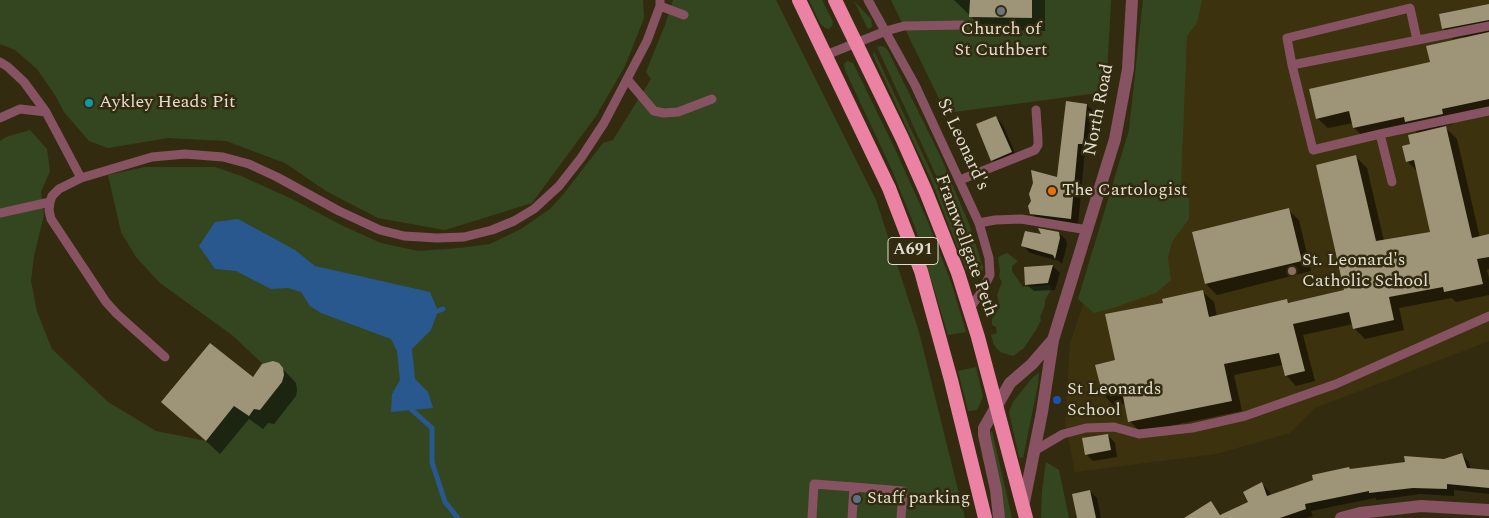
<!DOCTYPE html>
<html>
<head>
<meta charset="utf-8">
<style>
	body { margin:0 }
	canvas { display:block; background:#332b10 }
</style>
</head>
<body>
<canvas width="1489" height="518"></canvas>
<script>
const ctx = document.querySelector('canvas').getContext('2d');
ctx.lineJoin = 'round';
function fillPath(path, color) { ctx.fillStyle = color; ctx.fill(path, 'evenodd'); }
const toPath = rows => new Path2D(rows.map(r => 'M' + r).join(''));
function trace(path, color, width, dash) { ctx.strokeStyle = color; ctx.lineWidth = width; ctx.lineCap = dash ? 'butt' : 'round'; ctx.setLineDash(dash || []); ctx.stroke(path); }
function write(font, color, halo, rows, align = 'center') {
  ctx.font = font + ' Spectral,serif'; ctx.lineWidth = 5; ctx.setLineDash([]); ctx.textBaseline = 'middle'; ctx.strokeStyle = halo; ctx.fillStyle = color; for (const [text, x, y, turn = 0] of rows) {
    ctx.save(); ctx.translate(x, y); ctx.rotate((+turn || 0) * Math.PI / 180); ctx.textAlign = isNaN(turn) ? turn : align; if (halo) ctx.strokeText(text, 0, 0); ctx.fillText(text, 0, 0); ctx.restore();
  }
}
fillPath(toPath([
	[1152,0,1489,0,1489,341,1315,408,1290,433,1216,454,1075,472,1065,423,1070,343,1119,201]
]), '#3c320e');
fillPath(toPath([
	[0,0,643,0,644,18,625,66,596,116,532,203,445,230,378,218,326,191,285,163,226,141,168,138,108,148,89,141,64,112,55,95,37,69,15,50,0,44],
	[673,0,776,0,876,200,919,332,965,518,0,518,0,141,6,137,30,130,47,149,50,171,41,192,44,215,34,256,31,281,37,312,52,349,108,402,156,431,206,441,234,406,260,410,282,382,232,335,160,283,136,257,121,232,108,175,145,167,215,167,241,176,292,199,343,226,381,243,418,251,460,248,490,244,521,229,550,209,562,196,603,143,613,140,651,79,646,72,665,25],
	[809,0,822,0,833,22,832,26,829,29,825,28,820,23],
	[891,0,1111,0,1106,92,946,113],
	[1143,0,1202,0,1197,23,1187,36,1181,185,1189,200,1189,219,1172,242,1168,258,1171,280,1156,293,1113,308,1094,313,1078,299,1129,130],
	[854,1,871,19,872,27,868,29],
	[882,46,887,49,938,151,969,224,983,267,982,272,977,273,952,210,877,47],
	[874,51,939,189,972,273,970,273,966,269,932,182,873,55],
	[847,61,853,63,894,147,928,222,952,285,966,332,948,335,915,227,891,168,845,70,844,64],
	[1007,253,1018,261,1012,266,1012,271,1023,287,1049,285,1052,288,1045,300,1045,305,1040,317,1041,320,1037,328,1024,348,1013,356,1000,352,994,345,991,335,997,333,996,327,992,325,992,319,1000,307,997,295,1002,282,999,277,1000,271,998,257],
	[976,367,983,397,977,410,968,411,958,371],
	[1039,373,1038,384,1023,458,1019,457,1009,412,1013,402,1033,377],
	[992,431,1012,518,1005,518,989,440,989,434],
	[1046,462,1059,470,1069,518,1041,518,1042,491]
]), '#34461f');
fillPath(toPath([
	[238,219,295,250,315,266,430,292,438,311,431,330,412,349,415,379,428,392,433,408,391,412,392,394,400,380,397,351,391,339,321,313,310,306,301,292,288,288,271,289,236,271,215,269,199,246,215,222]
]), '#28588d');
fillPath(toPath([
	[954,0,1045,0,1045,31,985,30],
	[1489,6,1489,111,1452,119,1453,124,1444,126,1457,139,1480,238,1489,236,1489,269,1487,270,1489,278,1489,295,1456,302,1452,298,1399,308,1404,330,1365,339,1354,328,1353,324,1303,335,1315,381,1296,386,1286,375,1283,365,1234,375,1242,411,1140,432,1130,421,1126,403,1114,406,1104,395,1117,361,1165,304,1203,292,1214,302,1217,317,1286,300,1290,303,1346,291,1356,157,1367,168,1384,241,1432,233,1418,172,1407,161,1411,145,1418,134,1412,128,1365,138,1354,128,1353,123,1328,128,1317,118,1431,63,1463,39,1463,37,1453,39,1443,28],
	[1087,105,1094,112,1090,151,1085,150,1078,226,1039,221,1032,214,1058,179],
	[996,117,1003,125,1018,160,1000,167,992,160],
	[1288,210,1299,220,1311,271,1217,295,1206,284,1193,233],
	[1059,233,1066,240,1067,245,1062,264,1059,261,1030,253,1023,246,1044,236],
	[1053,266,1060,273,1055,290,1034,291,1026,284],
	[278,364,296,383,297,390,296,396,274,424,268,423,263,429,249,419,220,454,177,415],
	[1108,435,1115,443,1117,457,1093,461,1086,454],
	[1462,455,1469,462,1471,470,1489,472,1489,494,1454,490,1454,496,1420,494,1377,500,1375,498,1311,511,1313,516,1306,518,1201,518,1211,503,1222,516,1250,502,1262,484,1269,491,1271,496,1351,470,1444,460],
	[1090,491,1097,498,1101,518,1079,518]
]), '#0007');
trace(toPath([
	[438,311,443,309],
	[412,410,432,428,432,462,445,502,458,518]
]), '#28588d', 5);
fillPath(toPath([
	[970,0,1032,0,1032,18,969,17],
	[1489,4,1489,20,1442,29,1439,14],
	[1489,32,1489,99,1442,109,1443,114,1405,122,1404,117,1353,128,1349,111,1316,119,1309,89,1430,62,1426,46],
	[1066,101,1087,104,1083,144,1078,144,1071,219,1030,214,1028,206,1031,201,1029,194,1033,183,1031,170,1057,177],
	[996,116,1012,152,991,161,976,124],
	[1446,126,1472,238,1489,234,1489,257,1477,259,1483,284,1444,292,1443,287,1389,297,1394,320,1353,329,1349,312,1293,324,1305,371,1285,376,1279,353,1224,364,1232,401,1128,422,1122,391,1103,396,1095,365,1115,360,1105,314,1163,303,1162,299,1203,290,1209,317,1287,299,1288,303,1344,290,1316,165,1356,155,1376,241,1430,232,1414,160,1406,162,1402,146,1410,144,1408,135],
	[1289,208,1302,261,1205,284,1192,232],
	[1038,228,1059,232,1060,238,1055,259,1053,255,1021,246,1025,231,1041,234],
	[1053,265,1048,283,1025,285,1024,267],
	[210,343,253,377,262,364,273,361,279,363,283,368,284,375,282,382,260,410,254,409,249,416,234,406,206,441,161,402],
	[1108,434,1111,450,1085,455,1082,438],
	[1462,453,1467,468,1489,470,1489,488,1447,484,1447,489,1413,488,1369,493,1369,491,1305,504,1306,509,1280,518,1184,518,1211,501,1220,515,1248,502,1243,492,1262,482,1267,496,1313,480,1312,475,1349,467,1350,469,1405,462,1404,456,1444,459],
	[1090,490,1096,518,1077,518,1072,494]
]), '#9e9477');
trace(toPath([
	[868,0,915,85,979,223,989,258,990,275,981,293,969,309],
	[660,6,684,15],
	[1489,26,1292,65,1313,150,1380,134,1489,111],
	[826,55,886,31,904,26,962,25],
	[0,62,8,67,24,82,46,112,81,178],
	[1292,65,1287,38,1410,8,1417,40],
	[627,79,654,111,664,113,678,112,712,99],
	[0,118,20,109,46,112],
	[1380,134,1392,182],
	[960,180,1035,150,1038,145,1038,139,1036,110],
	[0,213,50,202],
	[979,223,995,220,1021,219,1088,230],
	[165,357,117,314,106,302,51,219,49,210,50,202,52,196,59,189,81,178,152,157,185,154,223,157,249,164,277,177,339,211,380,230,404,236,437,238,464,237,492,230,514,221,534,209,559,186,581,158,604,123,647,41,660,6,660,0],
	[1034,451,1063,434,1086,428,1114,427,1139,434,1192,428,1245,416,1336,384,1489,316],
	[812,518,814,484,854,487],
	[852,518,854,487,903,491,901,518]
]), '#875262', 9);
trace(toPath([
	[1023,507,1042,412,1053,340,1115,139,1128,69,1132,0],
	[999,518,996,490,984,435,984,428,1010,383,1032,364,1051,342],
	[1341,518,1360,513,1421,506,1489,510]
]), '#875262', 12);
trace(toPath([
	[799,0,889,188,921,271,951,380,985,518],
	[835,0,902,138,926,192,958,273,978,337,1026,518]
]), '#ec82a3', 14);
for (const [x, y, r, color] of [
	[1001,11,5,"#6b7280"],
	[89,103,5,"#0f9aa8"],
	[1052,191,5,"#e8710a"],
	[1292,271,5,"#8d6e63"],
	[1057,400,5,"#1a4fb4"],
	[857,499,5,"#5c6f8a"]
]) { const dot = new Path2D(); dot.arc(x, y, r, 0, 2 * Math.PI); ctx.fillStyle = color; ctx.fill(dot); trace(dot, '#332b10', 2); }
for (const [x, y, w] of [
	[913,251,50]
]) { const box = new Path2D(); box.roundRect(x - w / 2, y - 13.5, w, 27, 4); ctx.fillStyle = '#332b10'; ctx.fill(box); trace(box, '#e3decf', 1); }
write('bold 16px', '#e3decf', null, [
	["A691",913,251]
]);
write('18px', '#e3decf', '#332b10', [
	["Church of",1001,30,"center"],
	["St Cuthbert",1001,51,"center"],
	["Aykley Heads Pit",99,103],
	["The Cartologist",1062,191],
	["St. Leonard's",1302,261],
	["Catholic School",1302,282],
	["St Leonards",1067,390],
	["School",1067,411],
	["Staff parking",867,499]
], 'left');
write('18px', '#e3decf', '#332b10', [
	["North Road",1100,110,-79],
	["St Leonard's",962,145,65],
	["Framwellgate Peth",965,246,70]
]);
</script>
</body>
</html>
